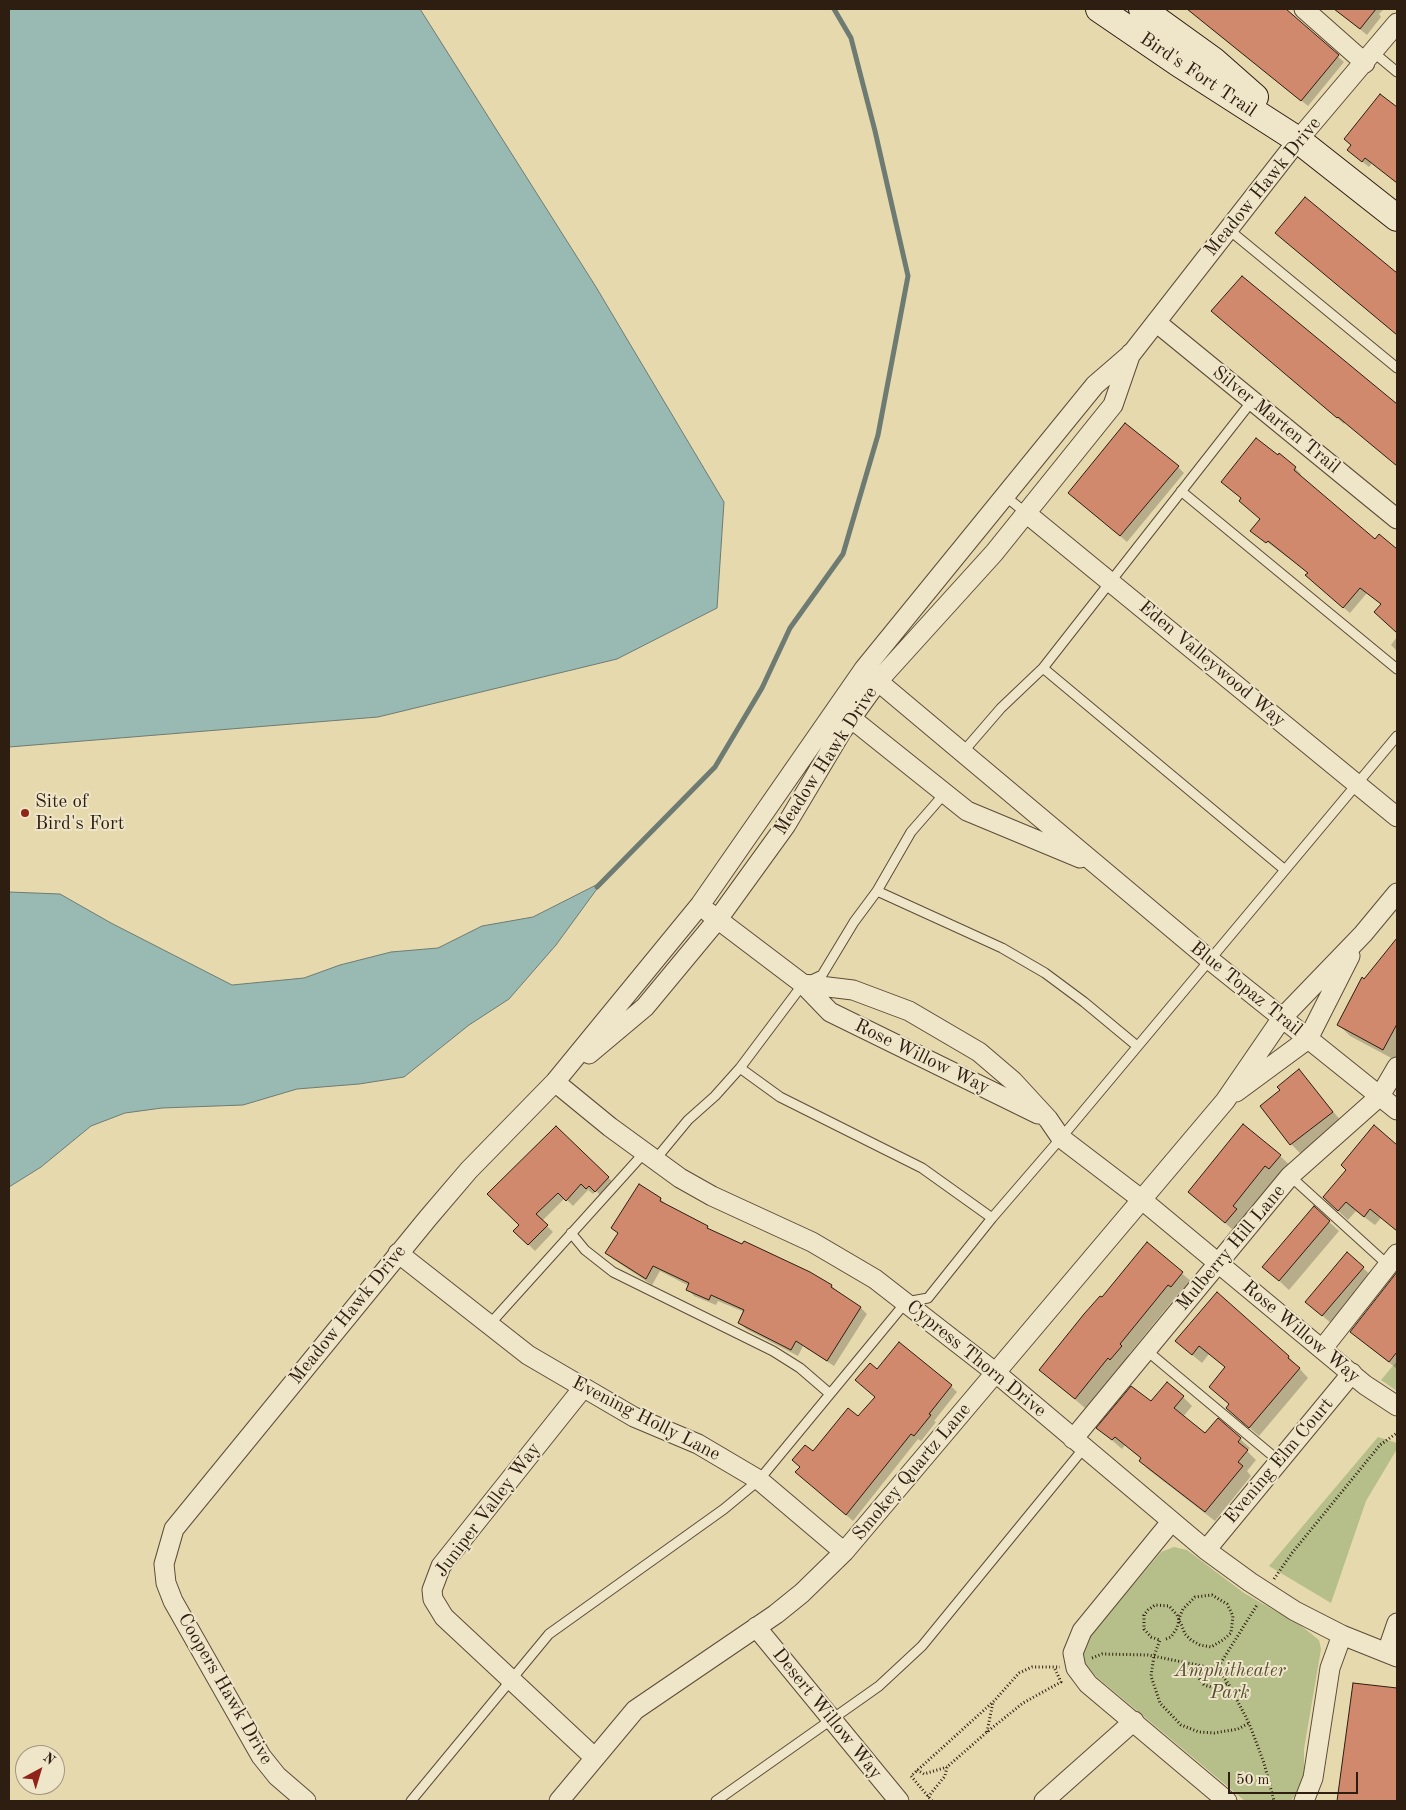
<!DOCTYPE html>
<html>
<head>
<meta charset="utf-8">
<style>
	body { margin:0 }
	#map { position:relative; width:1406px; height:1810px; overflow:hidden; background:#e6d9ae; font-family:"Old Standard TT",serif }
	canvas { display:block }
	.frame { position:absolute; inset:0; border:10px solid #2e1d11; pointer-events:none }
	.north { position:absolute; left:15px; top:1745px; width:50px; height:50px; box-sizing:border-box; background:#efe6ca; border:1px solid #a29680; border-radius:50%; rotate:39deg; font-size:14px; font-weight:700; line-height:20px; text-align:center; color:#2e1d11 }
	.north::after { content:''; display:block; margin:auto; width:18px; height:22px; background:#8f2418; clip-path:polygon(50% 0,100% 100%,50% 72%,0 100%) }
	.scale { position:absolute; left:1228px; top:1772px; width:130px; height:22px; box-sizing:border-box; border:2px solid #2e1d11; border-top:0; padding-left:6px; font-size:15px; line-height:18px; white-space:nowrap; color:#2e1d11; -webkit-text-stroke:4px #efe6ca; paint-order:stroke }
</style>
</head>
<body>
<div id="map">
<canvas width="1406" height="1810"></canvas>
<div class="frame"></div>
<div class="north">N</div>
<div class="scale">50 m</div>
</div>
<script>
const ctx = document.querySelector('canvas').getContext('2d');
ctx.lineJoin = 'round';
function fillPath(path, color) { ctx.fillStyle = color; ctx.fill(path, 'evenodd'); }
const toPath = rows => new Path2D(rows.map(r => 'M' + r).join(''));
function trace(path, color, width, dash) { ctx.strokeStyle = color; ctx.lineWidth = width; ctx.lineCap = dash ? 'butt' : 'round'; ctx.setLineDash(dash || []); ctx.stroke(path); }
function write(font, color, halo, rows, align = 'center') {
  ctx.font = font + ' "Old Standard TT",serif'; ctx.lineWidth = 4; ctx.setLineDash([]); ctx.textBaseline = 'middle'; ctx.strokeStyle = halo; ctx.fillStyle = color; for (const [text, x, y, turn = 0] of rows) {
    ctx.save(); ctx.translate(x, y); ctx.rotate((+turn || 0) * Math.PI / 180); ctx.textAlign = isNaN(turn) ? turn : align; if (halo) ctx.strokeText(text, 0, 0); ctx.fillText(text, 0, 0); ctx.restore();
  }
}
fillPath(toPath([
	[1397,1361,1397,1391,1381,1380],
	[1378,1437,1397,1443,1397,1449,1366,1501,1331,1603,1269,1566],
	[1174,1547,1187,1550,1244,1593,1300,1625,1319,1640,1321,1649,1304,1749,1304,1775,1299,1789,1291,1801,1245,1801,1086,1668,1083,1650,1086,1641,1161,1552]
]), '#b6bf89');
const water = toPath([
	[9,9,420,9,596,287,724,502,717,608,617,659,378,717,9,747,9,9],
	[602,882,556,945,509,999,469,1025,404,1077,359,1084,297,1089,243,1105,162,1108,125,1113,91,1126,41,1167,9,1187,9,892,60,894,111,923,232,985,304,978,340,965,391,952,438,948,482,926,533,917,602,882]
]);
fillPath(water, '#99b9b3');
trace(water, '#6e7b72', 1);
fillPath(toPath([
	[1187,9,1284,9,1344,62,1308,106],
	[1335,9,1384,9,1379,14,1381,17,1367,35],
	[1381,95,1397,109,1397,183,1372,163,1369,167,1355,156],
	[1305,199,1397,274,1397,335,1276,233],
	[1242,277,1397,406,1397,465,1345,422,1344,424,1213,311],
	[1178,467,1184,473,1127,542,1076,499],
	[1295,468,1301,474,1299,476,1376,541,1379,536,1397,552,1397,633,1382,619,1382,605,1367,593,1350,613,1313,582,1309,573,1252,531],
	[1397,637,1397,651,1391,645],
	[1397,941,1397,1056,1395,1060,1350,1036,1338,1024,1365,980],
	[1299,1071,1342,1122,1301,1154,1291,1144,1282,1090],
	[1374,1127,1397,1148,1397,1231,1381,1218,1375,1225,1356,1211,1348,1220,1334,1207,1347,1170],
	[556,1128,615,1184,602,1197,596,1191,593,1194,588,1190,573,1206,565,1198,542,1221,553,1232,535,1251,515,1231,521,1225],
	[1280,1156,1294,1169,1239,1235,1189,1192],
	[660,1199,667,1205,707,1227,712,1232,809,1273,832,1286,838,1293,861,1308,867,1314,834,1366,803,1346,798,1356,746,1329,740,1323,744,1312,718,1301,716,1305,694,1296,688,1289,689,1286,660,1271,652,1285,613,1259,607,1253,619,1234,613,1228],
	[1329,1222,1339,1231,1289,1290,1264,1267],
	[1147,1244,1192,1282,1181,1296,1179,1293,1129,1354,1131,1357,1121,1369,1119,1367,1085,1408,1051,1379],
	[1363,1268,1373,1277,1333,1325,1317,1311],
	[1397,1274,1397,1369,1352,1332],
	[1217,1294,1289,1357,1308,1378,1259,1436,1227,1408,1230,1405,1210,1387,1226,1368,1209,1354,1202,1363,1186,1350],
	[877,1371,951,1386,957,1392,934,1421,936,1422,921,1441,918,1439,853,1521,803,1478,813,1452,858,1418,877,1398],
	[1183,1397,1192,1406,1183,1417,1205,1434,1240,1439,1250,1448,1247,1451,1256,1460,1247,1471,1251,1476,1215,1521,1149,1470,1140,1461,1142,1459,1125,1445,1122,1449,1098,1428,1151,1403],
	[1354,1685,1397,1689,1397,1801,1338,1801]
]), '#0003');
trace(toPath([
	[597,887,715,767,762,688,790,628,843,554,878,435,908,276,875,131,851,38,834,9]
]), '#6e7b72', 5);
const building = toPath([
	[1187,9,1286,9,1339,55,1301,101,1187,9],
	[1334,9,1376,9,1360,29,1334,9],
	[1380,94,1397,107,1397,183,1365,158,1362,162,1347,150,1351,145,1344,139,1380,94],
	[1305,197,1397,273,1397,335,1275,233,1305,197],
	[1242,276,1397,404,1397,466,1338,417,1337,418,1211,311,1242,276],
	[1125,423,1179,466,1120,536,1068,493,1125,423],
	[1256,438,1278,455,1279,453,1296,467,1294,470,1375,539,1379,534,1397,549,1397,633,1374,612,1381,604,1360,588,1343,608,1305,575,1308,573,1268,541,1266,543,1250,531,1260,519,1239,501,1241,498,1221,482,1256,438],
	[1397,938,1397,1024,1383,1050,1337,1025,1362,977,1364,979,1397,938],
	[1299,1069,1333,1112,1290,1145,1260,1106,1280,1090,1277,1087,1299,1069],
	[1243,1124,1281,1155,1269,1169,1265,1166,1233,1206,1237,1209,1225,1223,1188,1192,1243,1124],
	[1374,1125,1397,1145,1397,1231,1370,1209,1364,1217,1346,1202,1338,1211,1323,1197,1346,1170,1341,1165,1374,1125],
	[556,1126,609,1177,595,1192,589,1186,586,1189,581,1184,566,1201,558,1193,536,1214,548,1225,528,1245,513,1231,519,1225,487,1194,556,1126],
	[639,1184,661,1198,660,1201,708,1226,707,1228,742,1244,744,1241,810,1272,832,1285,831,1287,861,1307,827,1361,796,1341,791,1350,738,1323,744,1310,711,1295,709,1300,686,1290,689,1283,653,1266,646,1279,605,1253,618,1233,611,1228,639,1184],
	[1314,1206,1330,1221,1279,1281,1262,1267,1314,1206],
	[1147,1242,1183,1272,1171,1287,1168,1285,1120,1344,1122,1346,1110,1360,1108,1358,1075,1399,1039,1370,1084,1314,1100,1296,1102,1297,1147,1242],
	[1347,1252,1364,1267,1322,1316,1305,1302,1347,1252],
	[1397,1272,1397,1352,1389,1362,1350,1332,1397,1272],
	[1217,1292,1289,1356,1288,1358,1300,1368,1249,1428,1226,1408,1229,1404,1209,1387,1225,1367,1199,1346,1192,1355,1175,1341,1217,1292],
	[899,1342,952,1385,929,1414,931,1415,914,1436,911,1434,846,1515,795,1472,800,1467,792,1460,805,1445,813,1451,848,1408,858,1416,875,1397,855,1380,870,1363,877,1369,899,1342],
	[1167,1382,1184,1396,1174,1408,1205,1433,1218,1418,1241,1438,1238,1442,1248,1450,1238,1462,1243,1466,1205,1512,1139,1461,1141,1458,1115,1437,1112,1440,1096,1428,1131,1386,1151,1401,1167,1382],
	[1353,1683,1397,1688,1397,1801,1337,1801,1353,1683]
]);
fillPath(building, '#d0896d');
trace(building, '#2e1d11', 1);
const lane = toPath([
	[1373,52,1397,72],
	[1228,229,1397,368],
	[1181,491,1397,669],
	[1005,496,1026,513],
	[1043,668,1285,870],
	[963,752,1001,708,1043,668,1252,401],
	[877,891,1002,948,1045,973,1084,1002,1137,1046],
	[740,1068,780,1097,922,1168,992,1218],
	[655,1160,688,1120,715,1096,740,1068,803,984,822,975,854,922,877,891,911,832,945,793],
	[1290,1176,1388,1265],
	[571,1233,585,1250,613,1272,773,1351,800,1368,829,1393],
	[489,1325,644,1153],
	[1146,1350,1279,1461],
	[411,1801,549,1634,724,1509,759,1480,906,1302,928,1298,992,1218,1061,1138,1397,736],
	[716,1801,879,1686,922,1646,1084,1448]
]);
const street = toPath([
	[1304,9,1365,63],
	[1156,322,1397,519],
	[1026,513,1397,817],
	[868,673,1210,960,1397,1110],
	[842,711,967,811,1080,858],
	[708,912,803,984,830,1012,1038,1114],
	[803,984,853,990,909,1011,979,1052,1013,1081,1048,1119,1061,1138,1141,1199,1365,1385,1397,1406],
	[589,1054,645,1007,718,919,786,825,842,731,878,681,994,553,1113,405,1131,353],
	[555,1082,610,1127,680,1178,712,1196,812,1242,875,1279,996,1373,1206,1550,1250,1582,1295,1611,1342,1635,1397,1657],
	[1236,1092,1308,1039,1350,956],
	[398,1253,528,1355,634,1417,698,1444,759,1480,844,1552],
	[1323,1348,1397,1254],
	[583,1388,441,1566,432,1590,433,1599,444,1617,595,1758],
	[1073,1439,1290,1176,1380,1096,1397,1067],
	[1171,1522,1082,1631,1073,1653,1076,1668,1088,1684,1227,1801],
	[1206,1550,1352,1373],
	[756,1627,899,1801],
	[1387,1652,1397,1623],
	[306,1801,277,1776,261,1756,173,1601,166,1583,164,1564,174,1529,428,1218,469,1170,555,1082,700,905,864,669,1095,385,1132,353,1298,140,1397,23],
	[559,1801,635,1710,776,1614,802,1593,844,1552,1225,1101,1282,1018,1363,934,1397,893],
	[1044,1801,1134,1721],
	[1304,1801,1313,1778,1330,1668,1342,1635]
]);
const secondary = toPath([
	[1099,9,1178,63,1298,140,1397,218],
	[1142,9,1213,60,1255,97]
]);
trace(lane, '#5c4c38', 11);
trace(street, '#5c4c38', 21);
trace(secondary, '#2e1d11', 28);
trace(toPath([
	[1274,1579,1292,1553,1380,1445,1397,1433],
	[1166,1639,1171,1637,1177,1628,1180,1616,1183,1609,1195,1597,1212,1595,1227,1604,1233,1616,1231,1633,1223,1640,1211,1647,1200,1645,1191,1640,1185,1634,1182,1626,1179,1620,1177,1615,1169,1606,1155,1605,1148,1610,1144,1615,1144,1629,1151,1637,1160,1640,1154,1656,1151,1676,1160,1703,1181,1725,1199,1732,1214,1733,1238,1729,1249,1723],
	[1092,1658,1102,1654,1148,1655,1217,1669,1228,1683,1249,1723,1264,1763,1274,1801],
	[1198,1665,1198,1677,1204,1685,1218,1689,1228,1683],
	[1217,1669,1257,1605],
	[987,1732,993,1702],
	[917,1770,924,1774,947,1767],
	[928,1797,945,1776,947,1767,987,1732,1023,1703,1061,1682,1055,1669],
	[932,1801,911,1776,994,1701,1019,1673,1032,1667,1060,1667]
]), '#2e1d11', 3, [1, 2.5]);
trace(lane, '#efe6ca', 9);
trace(street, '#efe6ca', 19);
trace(secondary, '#efe6ca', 26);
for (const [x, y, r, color] of [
	[25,813,5,"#8f2418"]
]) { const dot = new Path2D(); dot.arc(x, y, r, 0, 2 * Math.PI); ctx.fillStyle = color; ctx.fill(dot); trace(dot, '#efe6ca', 2); }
write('19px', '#2e1d11', '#efe6ca', [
	["Bird's Fort Trail",1198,75,34],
	["Meadow Hawk Drive",1263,187,-51],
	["Silver Marten Trail",1276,420,39],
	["Eden Valleywood Way",1212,664,40],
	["Meadow Hawk Drive",826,761,-57],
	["Blue Topaz Trail",1246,989,39],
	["Rose Willow Way",922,1057,26],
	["Mulberry Hill Lane",1231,1248,-50],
	["Meadow Hawk Drive",348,1315,-51],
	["Rose Willow Way",1301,1332,40],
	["Cypress Thorn Drive",976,1359,39],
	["Evening Holly Lane",646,1419,27],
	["Evening Elm Court",1279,1461,-50],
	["Smokey Quartz Lane",912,1472,-50],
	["Juniper Valley Way",488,1510,-53],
	["Coopers Hawk Drive",225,1689,60],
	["Desert Willow Way",827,1714,51]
]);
write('19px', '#2e1d11', '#efe6ca', [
	["Site of",35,802],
	["Bird's Fort",35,824]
], 'left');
write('italic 19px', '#574e35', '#efe6ca', [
	["Amphitheater",1230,1671],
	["Park",1230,1693]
]);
</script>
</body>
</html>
